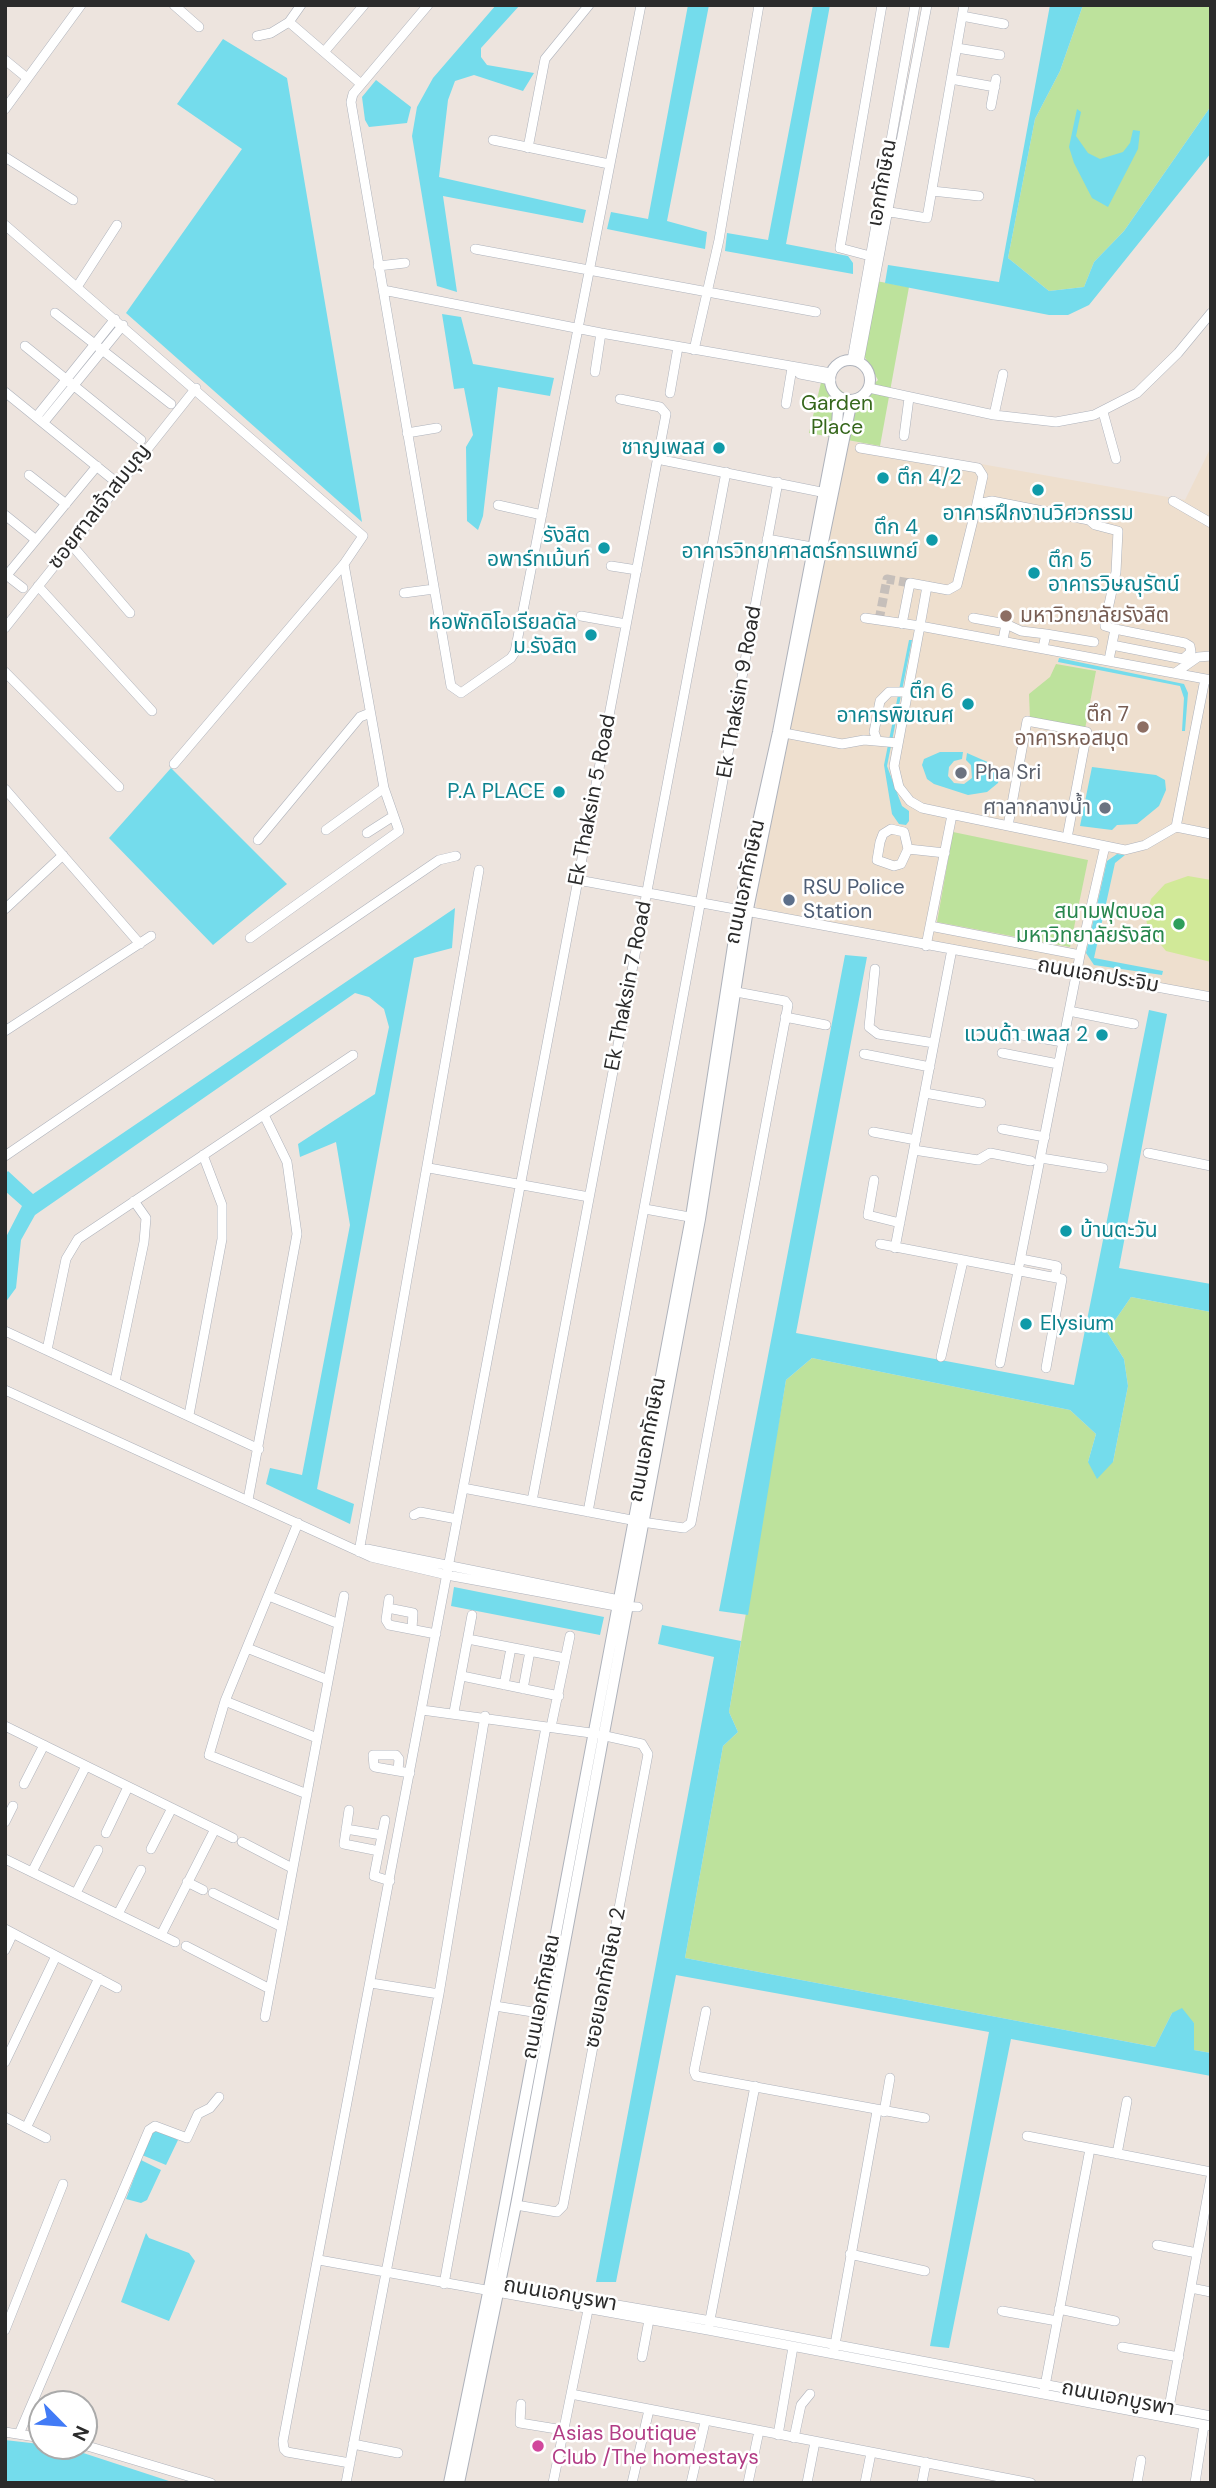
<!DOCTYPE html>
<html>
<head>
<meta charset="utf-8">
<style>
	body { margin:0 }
	#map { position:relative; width:1216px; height:2488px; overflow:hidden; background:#ede4de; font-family:"DM Sans",sans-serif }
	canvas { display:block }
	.frame { position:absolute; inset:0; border:7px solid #2b2b2b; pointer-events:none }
	.north { position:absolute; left:28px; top:2390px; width:70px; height:70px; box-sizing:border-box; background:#fff; border:2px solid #aaa; border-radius:50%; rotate:115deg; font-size:19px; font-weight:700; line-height:28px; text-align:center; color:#2b2b2b }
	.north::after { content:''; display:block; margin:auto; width:24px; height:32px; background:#427bf6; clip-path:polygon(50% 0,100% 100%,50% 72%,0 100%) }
</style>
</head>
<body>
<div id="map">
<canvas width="1216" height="2488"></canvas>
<div class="frame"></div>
<div class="north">N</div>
</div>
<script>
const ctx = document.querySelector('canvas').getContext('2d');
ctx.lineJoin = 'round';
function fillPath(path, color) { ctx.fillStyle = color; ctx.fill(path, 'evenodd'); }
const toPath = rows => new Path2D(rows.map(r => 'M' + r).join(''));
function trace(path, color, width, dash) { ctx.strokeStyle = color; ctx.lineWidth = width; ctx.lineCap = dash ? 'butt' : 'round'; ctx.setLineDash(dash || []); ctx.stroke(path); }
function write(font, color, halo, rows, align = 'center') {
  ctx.font = font + ' "DM Sans","Noto Sans Thai",sans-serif'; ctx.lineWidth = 5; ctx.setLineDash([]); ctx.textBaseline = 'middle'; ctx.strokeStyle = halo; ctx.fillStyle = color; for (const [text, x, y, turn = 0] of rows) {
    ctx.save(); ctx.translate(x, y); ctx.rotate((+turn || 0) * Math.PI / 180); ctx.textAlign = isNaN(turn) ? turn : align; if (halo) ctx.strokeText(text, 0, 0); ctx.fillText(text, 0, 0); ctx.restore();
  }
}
fillPath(toPath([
	[845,440,1185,500,1211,447,1211,996,756,909,769,777]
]), '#eedfce');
fillPath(toPath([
	[1083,5,1211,5,1211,106,1124,231,1094,262,1084,287,1049,291,1008,258,1035,119,1060,71],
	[876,281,909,287,880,446,809,433,823,374,854,402,878,380,863,354],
	[1056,664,1096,671,1085,729,1030,719,1029,694,1050,677],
	[953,832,1088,860,1070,947,937,922],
	[1131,1297,1211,1312,1211,2053,1194,2050,1194,2023,1172,2013,1155,2047,685,1958,723,1746,738,1732,729,1712,786,1380,812,1358,1070,1410,1096,1434,1088,1462,1113,1462,1128,1386,1124,1359,1107,1332]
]), '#bde29c');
fillPath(toPath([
	[1188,876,1211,880,1211,962,1166,951,1148,929,1146,919,1151,899,1165,884]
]), '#d1e998');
fillPath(toPath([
	[496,5,520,5,481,48,481,57,487,65,534,73,523,91,474,75,455,81,448,100,439,177,586,210,583,223,443,196,457,292,437,286,412,136,417,107,433,78],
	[688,5,709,5,667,221,707,232,705,249,607,229,611,212,648,219],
	[813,5,830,5,786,244,848,256,853,263,853,274,725,251,727,233,768,240],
	[1050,5,1083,5,1060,71,1035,119,1008,258,1049,291,1084,287,1094,262,1124,231,1211,106,1211,153,1089,305,1068,315,1049,315,885,283,888,265,999,282],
	[223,39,287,78,362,522,126,313,242,149,177,104],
	[376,80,411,107,407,123,369,127,365,120,362,97],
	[1077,109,1081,112,1076,136,1088,153,1100,159,1123,152,1130,143,1133,130,1140,131,1138,149,1108,207,1092,198,1074,163,1069,147],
	[442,314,461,317,473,364,554,378,550,396,498,387,483,516,478,530,467,521,466,447,473,435,464,388,454,389],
	[909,640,912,640,887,766,902,806,909,811,909,821,906,825,899,824,892,814,884,765],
	[1059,658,1184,684,1188,693,1185,731,1182,731,1184,698,1180,686,1058,662],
	[940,752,963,752,962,759,954,761,949,767,948,776,954,783,964,784,972,778,971,765,966,760,967,753,992,764,1000,774,998,783,987,792,968,795,934,784,927,779,922,765,924,759],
	[1092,767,1156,775,1165,780,1166,790,1159,806,1137,824,1117,825,1112,830,1080,826],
	[171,768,287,884,213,945,109,838],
	[1117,854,1125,855,1115,863,1094,958,1163,971,1162,975,1094,965,1086,953,1107,861],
	[455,908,452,948,414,958,317,1489,354,1504,350,1524,266,1484,270,1468,302,1475,350,1225,336,1142,300,1157,298,1144,375,1094,389,1027,384,1009,369,997,355,993,35,1215,21,1240,16,1288,5,1303,5,1239,22,1206,5,1191,5,1174,8,1171,33,1194],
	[845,955,867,957,796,1333,1074,1385,1149,1010,1167,1014,1119,1268,1211,1284,1211,1312,1131,1297,1107,1332,1124,1359,1128,1386,1113,1462,1097,1479,1088,1462,1096,1434,1070,1410,812,1358,786,1380,748,1615,719,1611],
	[454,1587,604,1617,600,1635,451,1606],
	[662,1625,741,1641,729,1712,738,1732,723,1746,685,1958,1155,2047,1172,2013,1182,2008,1194,2023,1194,2050,1211,2053,1211,2076,1011,2039,949,2348,930,2346,989,2032,676,1975,616,2282,596,2282,714,1657,658,1644],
	[157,2129,178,2140,166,2165,142,2155,151,2133],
	[141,2160,161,2170,147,2200,141,2203,126,2199],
	[146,2233,149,2238,189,2253,195,2261,169,2321,121,2302],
	[5,2440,65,2447,175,2483,13,2483,5,2481]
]), '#74dcec');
trace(toPath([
	[879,620,887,579,910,583]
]), '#c6bfba', 9, [9, 4.5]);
const minor = toPath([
	[174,5,199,27],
	[428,5,353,94,351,102,451,686,461,693,511,658,515,652,641,5],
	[962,16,1004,24],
	[289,22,361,84],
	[257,36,271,33,289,22,301,5],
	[957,48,1000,55],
	[324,52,364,5],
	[5,60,27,78],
	[951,79,995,87],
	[991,106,996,79],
	[5,109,81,5],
	[493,140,609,164],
	[528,148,545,59,589,5],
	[5,157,73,200],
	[932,191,979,196],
	[884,211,927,218,964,5],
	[5,225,363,536,344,564,174,764],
	[475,249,816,312],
	[870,256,840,248,882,5],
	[378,266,405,263],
	[77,287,117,225],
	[383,290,601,333,831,373],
	[55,313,171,404],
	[25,346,141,440],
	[694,350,719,240,759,5],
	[852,360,915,5],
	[859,362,927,5],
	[794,368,800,374,831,380],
	[595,372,601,333],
	[869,388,994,415,1056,422,1094,415,1137,393,1178,353,1211,313],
	[5,392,111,478],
	[670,393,678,347],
	[786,404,792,368],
	[1103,412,1116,459],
	[994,415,1003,374],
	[37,416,115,319],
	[44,422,123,325],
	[407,433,437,428],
	[904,436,909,398],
	[860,448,978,468,983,476,976,508],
	[657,459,831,494],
	[29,475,66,504],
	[1173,501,1211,523],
	[498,505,542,515],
	[5,515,36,540],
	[767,539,812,547],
	[70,543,130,613],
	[611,566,637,570],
	[5,574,23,588],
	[7,575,97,466],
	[38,586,152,711],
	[404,593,434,589],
	[581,616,626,624],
	[865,618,920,626,927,586],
	[973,618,1006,624,1003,640],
	[902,624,910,583,948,590,957,585,976,508,982,503,992,501,1089,520,1095,525,1118,531,1116,572,1105,623,1105,626,1115,629,1109,660],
	[1006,624,1021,631,1046,634],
	[5,628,196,388],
	[1112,645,1183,659,1191,652,1190,646,1185,643,1115,629],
	[1043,648,1046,634,1094,642],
	[5,672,119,787],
	[1175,673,1198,657,1211,656],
	[1211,680,920,626,894,766,899,787,910,801,922,808,955,815,1125,850,1145,845,1176,827,1211,834],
	[779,732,842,744,864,740,898,743],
	[877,740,874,732,880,701,889,692,907,692],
	[5,789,140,944],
	[1008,826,1027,721,1087,732,1067,838],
	[1176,827,1205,679],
	[326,830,384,788],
	[367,833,392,817],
	[258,840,360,717,370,713],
	[908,849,904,832,891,829,883,834,880,842,877,860,894,866,901,864,908,849,945,853],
	[578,880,1211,997],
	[5,909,63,855],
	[930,926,1080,955],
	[250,938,399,831,384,788,344,564],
	[926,946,952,815],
	[875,969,869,1027,878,1034,934,1043],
	[1069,1011,1134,1024],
	[785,1017,826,1025],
	[5,1031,151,936],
	[1004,1032,1063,1042],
	[1002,1053,1058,1064],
	[864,1054,930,1067],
	[925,1093,981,1103],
	[1002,1129,1045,1137],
	[873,1132,916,1140],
	[914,1150,978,1160,990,1153,1031,1161],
	[1148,1153,1211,1166],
	[5,1156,439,860,456,856],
	[1041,1158,1103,1168],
	[429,1168,589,1197],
	[874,1180,868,1215,900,1223],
	[645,1209,695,1218],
	[880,1244,1062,1279,1046,1368],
	[895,1248,952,949],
	[1021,1259,1057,1266,1055,1277],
	[5,1331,259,1449],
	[47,1350,66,1259,78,1239,353,1055],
	[941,1357,963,1261],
	[1000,1363,1080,955,1105,846],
	[115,1381,144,1242,146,1218,134,1201],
	[5,1390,371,1557,447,1575,616,1606,638,1607],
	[189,1415,222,1239,222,1205,203,1155],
	[463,1488,642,1522,684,1528,691,1523,788,1005,785,1001,731,991],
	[248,1500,297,1234,287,1162,264,1115],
	[532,1501,726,472],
	[588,1512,778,482],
	[414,1515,420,1512,457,1519],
	[298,1523,225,1701,209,1755,307,1794],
	[367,1549,624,1601],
	[359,1552,479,870],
	[269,1596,339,1624],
	[389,1599,386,1620,389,1625,436,1634],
	[388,1608,413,1613,412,1629],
	[468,1639,565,1658],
	[247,1648,328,1680],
	[462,1676,559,1696],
	[504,1685,511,1648],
	[523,1689,530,1651],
	[225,1701,317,1738],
	[422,1710,591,1733],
	[454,1712,472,1615],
	[5,1726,233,1838],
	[551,1727,570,1636],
	[398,1771,399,1759,396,1755,373,1755,374,1766,375,1767,398,1771,410,1773],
	[24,1784,44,1745],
	[349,1810,344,1844,379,1851],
	[385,1820,374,1876,390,1881],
	[5,1822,13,1806],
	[346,1829,382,1835],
	[106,1833,128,1787],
	[242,1842,292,1868],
	[151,1849,172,1808],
	[5,1859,175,1942],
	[32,1872,86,1766],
	[187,1882,203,1890],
	[76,1893,98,1850],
	[213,1893,282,1927],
	[118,1914,141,1870],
	[5,1929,117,1988],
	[161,1935,215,1829],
	[186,1946,270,1989],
	[5,1950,13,1933],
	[371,1983,439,1994],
	[495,2006,539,2013],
	[706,2011,694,2071,696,2076,925,2118],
	[265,2017,344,1596],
	[5,2062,56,1956],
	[884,2112,890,2078],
	[5,2117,46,2138],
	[26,2128,99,1978],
	[1027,2136,1211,2172],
	[1117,2154,1127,2101],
	[516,2205,557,2212,563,2206,648,1754,642,1744,601,1735],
	[1157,2245,1197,2253],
	[850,2254,925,2271],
	[319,2260,708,2330,1211,2426],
	[444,2284,546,1727],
	[494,2284,711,2321,1211,2416],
	[1191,2288,1211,2292],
	[1059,2309,1115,2321],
	[1002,2311,1057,2321],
	[709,2325,755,2086],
	[5,2330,63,2184],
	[1122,2347,1179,2357],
	[834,2350,877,2111],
	[642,2357,649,2320],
	[1044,2391,1090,2149],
	[571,2394,1031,2483],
	[521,2404,520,2423,563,2430],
	[1168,2413,1211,2177],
	[5,2432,42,2438],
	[19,2434,149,2130,155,2126,187,2138,198,2114,210,2108,219,2097],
	[778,2435,793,2347],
	[794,2438,801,2405,810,2394],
	[353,2444,398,2453],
	[84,2445,211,2483],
	[350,2463,287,2452,284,2449,283,2441,666,414,660,407,620,399],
	[346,2483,439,1994,485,1716],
	[553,2483,589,2305],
	[632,2483,649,2410],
	[691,2483,705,2422],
	[748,2483,759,2431],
	[807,2483,815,2442],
	[865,2483,871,2453],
	[922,2483,926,2462],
	[1137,2483,1141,2460],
	[1195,2483,1204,2425]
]);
const tertiary = toPath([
	'830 380a20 20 0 1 1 40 0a20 20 0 1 1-40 0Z',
	[449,2483,490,2283,691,1217,739,907,778,732,837,424,839,397],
	[459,2483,516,2205,700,1219,748,909,852,400]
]);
trace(minor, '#aeb2bb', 10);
trace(tertiary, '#aeb2bb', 12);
trace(minor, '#fff', 9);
trace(tertiary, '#fff', 10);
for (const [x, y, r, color] of [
	[719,448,7,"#0f9aa8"],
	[883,478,7,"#0f9aa8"],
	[1038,490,7,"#0f9aa8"],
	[932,540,7,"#0f9aa8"],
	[604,548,7,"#0f9aa8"],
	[1034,573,7,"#0f9aa8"],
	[1006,616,7,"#8d6e63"],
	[591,635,7,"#0f9aa8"],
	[968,704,7,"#0f9aa8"],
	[1143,727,7,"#8d6e63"],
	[961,773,7,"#6b7280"],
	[559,792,7,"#0f9aa8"],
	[1105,808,7,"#6b7280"],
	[789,900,7,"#5c6f8a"],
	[1179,924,7,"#2e9e5b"],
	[1102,1035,7,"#0f9aa8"],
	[1066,1231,7,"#0f9aa8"],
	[1026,1324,7,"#0f9aa8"],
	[538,2446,7,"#d1479c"]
]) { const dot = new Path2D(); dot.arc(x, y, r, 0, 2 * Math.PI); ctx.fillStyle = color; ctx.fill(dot); trace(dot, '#fff', 2.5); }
write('21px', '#2b2b2b', '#fff', [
	["เอกทักษิณ",883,183,-80],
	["ซอยศาลเจ้าสมบุญ",100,507,-52],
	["Ek Thaksin 9 Road",740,692,-80],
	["Ek Thaksin 5 Road",593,800,-79],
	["ถนนเอกทักษิณ",746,882,-78],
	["ถนนเอกประจิม",1098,976,10],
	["Ek Thaksin 7 Road",629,986,-79],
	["ถนนเอกทักษิณ",648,1440,-79],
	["ซอยเอกทักษิณ 2",606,1978,-79],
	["ถนนเอกทักษิณ",542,1997,-79],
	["ถนนเอกบูรพา",560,2295,10],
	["ถนนเอกบูรพา",1118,2399,11]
]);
write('21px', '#36671c', '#fff', [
	["Garden",837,404],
	["Place",837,428]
]);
write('21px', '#0d838f', '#fff', [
	["ชาญเพลส",705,448],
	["ตึก 4/2",897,478,"left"],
	["อาคารฝึกงานวิศวกรรม",1038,514,"center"],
	["ตึก 4",918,528],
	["อาคารวิทยาศาสตร์การแพทย์",918,552],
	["รังสิต",590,536],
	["อพาร์ทเม้นท์",590,560],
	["ตึก 5",1048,561,"left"],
	["อาคารวิษณุรัตน์",1048,585,"left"],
	["หอพักดิโอเรียลดัล",577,623],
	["ม.รังสิต",577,647],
	["ตึก 6",954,692],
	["อาคารพิฆเณศ",954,716],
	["P.A PLACE",545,792],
	["แวนด้า เพลส 2",1088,1035],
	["บ้านตะวัน",1080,1231,"left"],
	["Elysium",1040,1324,"left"]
], 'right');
write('21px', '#785e54', '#fff', [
	["มหาวิทยาลัยรังสิต",1020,616],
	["ตึก 7",1129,715,"right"],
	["อาคารหอสมุด",1129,739,"right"]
], 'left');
write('21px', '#5b616d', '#fff', [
	["Pha Sri",975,773],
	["ศาลากลางน้ำ",1091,808,"right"]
], 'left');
write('21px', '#4e5e75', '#fff', [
	["RSU Police",803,888],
	["Station",803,912]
], 'left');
write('21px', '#27864d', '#fff', [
	["สนามฟุตบอล",1165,912],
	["มหาวิทยาลัยรังสิต",1165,936]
], 'right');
write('21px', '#b23c85', '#fff', [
	["Asias Boutique",552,2434],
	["Club /The homestays",552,2458]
], 'left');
</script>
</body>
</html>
